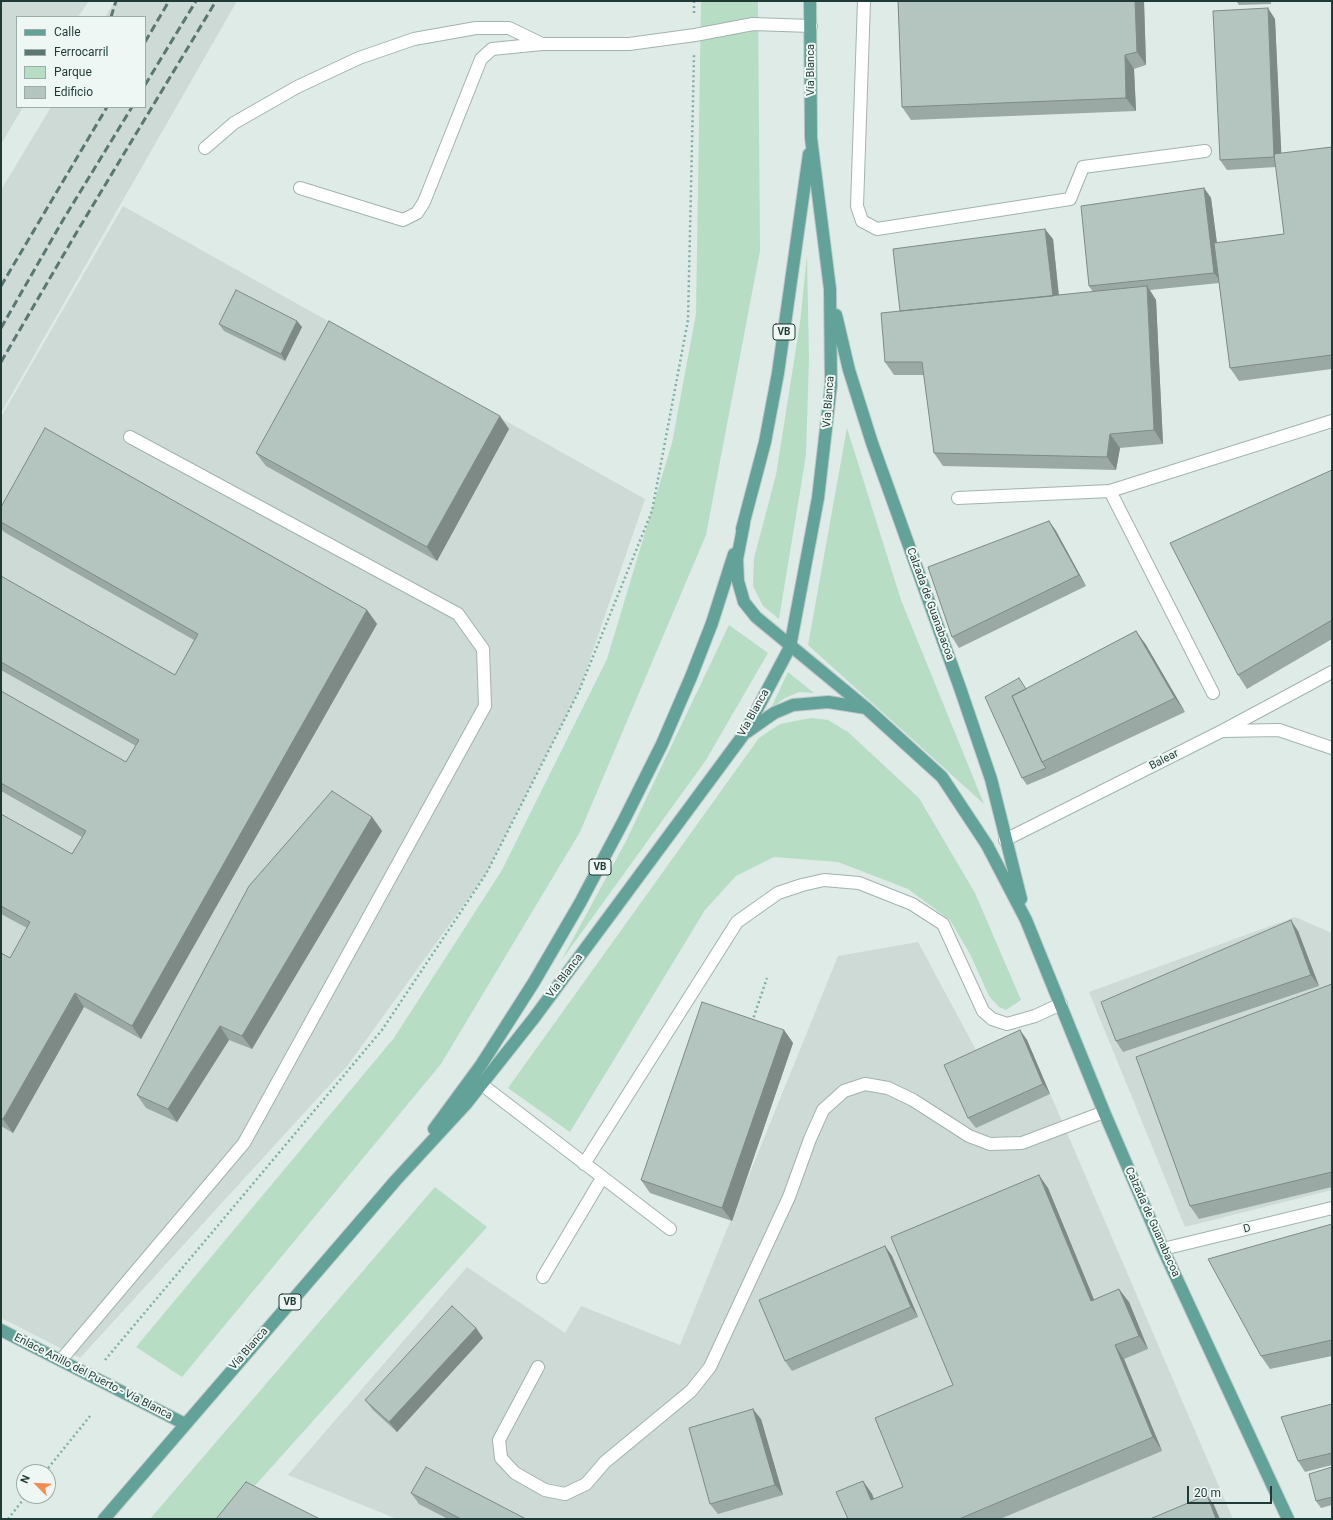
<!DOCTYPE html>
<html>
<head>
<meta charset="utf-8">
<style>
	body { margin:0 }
	#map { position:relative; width:1333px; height:1520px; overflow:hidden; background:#dfebe7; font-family:Roboto,sans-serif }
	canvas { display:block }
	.frame { position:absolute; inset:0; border:2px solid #1f3b36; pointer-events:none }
	.legend { position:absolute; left:16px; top:16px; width:130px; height:92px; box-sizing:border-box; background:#eff7f4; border:1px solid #9caca8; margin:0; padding:5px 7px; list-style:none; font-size:12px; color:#1f3b36 }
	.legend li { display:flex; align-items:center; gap:8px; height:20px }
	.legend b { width:20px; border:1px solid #9caca8 }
	.north { position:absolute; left:16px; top:1464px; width:40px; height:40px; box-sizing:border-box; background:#eff7f4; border:1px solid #9caca8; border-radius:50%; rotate:294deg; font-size:11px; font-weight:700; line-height:16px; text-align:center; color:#1f3b36 }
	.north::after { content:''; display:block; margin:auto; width:14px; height:18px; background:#f68b52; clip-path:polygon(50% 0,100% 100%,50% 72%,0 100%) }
	.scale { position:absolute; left:1187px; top:1486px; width:85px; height:18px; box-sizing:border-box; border:2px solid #1f3b36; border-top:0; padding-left:5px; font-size:12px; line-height:14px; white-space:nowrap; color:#1f3b36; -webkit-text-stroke:3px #eff7f4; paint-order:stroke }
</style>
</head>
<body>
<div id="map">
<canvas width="1333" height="1520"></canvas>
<div class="frame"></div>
<ul class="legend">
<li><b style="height:5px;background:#62a298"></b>Calle</li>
<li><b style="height:5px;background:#5a7772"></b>Ferrocarril</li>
<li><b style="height:11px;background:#b7ddc5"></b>Parque</li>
<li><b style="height:11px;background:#b4c5c0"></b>Edificio</li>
</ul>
<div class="north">N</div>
<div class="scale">20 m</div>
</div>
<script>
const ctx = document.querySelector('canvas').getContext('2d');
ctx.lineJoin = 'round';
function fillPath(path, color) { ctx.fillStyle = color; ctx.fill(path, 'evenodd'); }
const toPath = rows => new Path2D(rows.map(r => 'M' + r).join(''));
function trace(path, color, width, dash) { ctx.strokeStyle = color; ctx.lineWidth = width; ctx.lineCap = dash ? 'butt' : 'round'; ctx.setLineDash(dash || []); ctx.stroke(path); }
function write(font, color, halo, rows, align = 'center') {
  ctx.font = font + ' Roboto,sans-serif'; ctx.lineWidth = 4; ctx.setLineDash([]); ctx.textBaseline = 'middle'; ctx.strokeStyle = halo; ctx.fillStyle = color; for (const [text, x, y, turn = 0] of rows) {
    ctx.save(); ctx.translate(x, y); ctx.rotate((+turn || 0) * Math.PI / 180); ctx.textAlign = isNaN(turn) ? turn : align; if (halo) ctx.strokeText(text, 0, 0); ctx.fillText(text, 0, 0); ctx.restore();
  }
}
fillPath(toPath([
	[1,1,89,1,78,17,17,17,17,107,23,107,1,144],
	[115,1,237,1,1,413,1,190,51,107,145,107,145,17,105,17],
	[123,206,645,499,579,691,486,874,348,1065,80,1358,1,1318,1,417],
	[1295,917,1332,933,1332,1190,1185,1227,1089,992],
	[918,942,982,1061,1027,1040,1233,1519,397,1519,288,1475,467,1267,565,1333,581,1306,680,1345,838,956]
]), '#cddad6');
fillPath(toPath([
	[701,1,758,1,760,251,706,535,580,832,441,1064,182,1377,136,1347,394,1038,502,870,607,659,672,443,696,314],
	[807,255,809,359,806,455,779,619,763,606,753,586,754,558,776,475,800,323],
	[847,428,901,600,984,804,808,645],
	[729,625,768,653,706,760,561,961,625,843],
	[788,672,814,693,799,692,785,698,771,708],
	[811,718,828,720,848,732,919,798,975,893,1021,1000,1006,1010,999,1007,989,996,970,954,950,920,908,889,838,862,774,857,736,876,705,910,570,1132,508,1088,759,738,780,724],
	[435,1187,487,1227,225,1519,150,1519]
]), '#b7ddc5');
const minor = toPath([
	[864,1,857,206,862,221,877,229,1070,199,1083,167,1205,151],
	[205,148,234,123,297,87,359,58,414,39,476,28,509,28,542,44],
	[300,188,403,220,417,213,424,202,481,59,492,49,542,44,629,44,695,35,753,24,811,26],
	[1110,491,1332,421],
	[958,498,1110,491,1213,693],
	[1224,730,1332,672],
	[1005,840,1222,731,1279,730,1332,748],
	[481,1084,670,1229],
	[584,1164,737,922,778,893,802,885,824,880,859,883,912,904,943,924,983,1011,992,1019,1007,1024,1035,1016,1061,1004],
	[1163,1249,1332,1208],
	[543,1277,602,1178],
	[61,1360,244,1143,485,706,483,649,458,614,130,437],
	[538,1367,499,1440,501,1458,515,1473,545,1490,565,1494,586,1484,605,1462,691,1391,710,1367,789,1197,810,1139,823,1110,844,1091,865,1084,888,1088,913,1100,969,1136,990,1144,1022,1143,1104,1112]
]);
const major = toPath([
	[836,315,849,370,872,443,960,688,991,779,1021,899],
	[744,523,737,559,738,581,744,602,756,617,866,708,942,777,987,845,1026,920,1104,1112,1163,1249,1288,1519],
	[742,529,765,442,778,373,809,154],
	[747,732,774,713,793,705,828,702,866,708],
	[434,1129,481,1065,534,982,580,903,625,818,662,744,691,677,712,623,734,554],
	[1,1330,185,1424],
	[104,1519,396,1180,466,1104,534,1018,744,734,790,647,818,498,831,385,830,289,811,138,810,1]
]);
trace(minor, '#a2b3ae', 14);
trace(major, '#c0c8c7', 14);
trace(toPath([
	[694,1,694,14],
	[752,1022,767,978],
	[105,1360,382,1030,486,874,579,691,652,511,688,320,694,55],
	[45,1472,90,1416],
	[8,1519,26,1496]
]), '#7eafa5', 2.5, [2, 3]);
trace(minor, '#fff', 12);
trace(major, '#62a298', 12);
trace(toPath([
	[111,17,116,1],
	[145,42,169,1],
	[145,85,196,1],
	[1,286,107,107],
	[1,328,63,220,132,107],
	[1,362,78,230,216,1]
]), '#5a7772', 3, [8, 4]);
fillPath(toPath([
	[898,1,1144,1,1146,65,1134,69,1136,111,911,120,902,107],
	[1236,1,1271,1,1271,4,1239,5],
	[1275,19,1281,154,1332,147,1332,369,1239,381,1230,368,1219,283,1150,290,1156,300,1163,444,1120,448,1116,470,943,466,934,453,924,375,894,375,885,362,900,311,1053,239,1059,295,1093,292,1089,286,1204,188,1211,198,1217,243,1284,234,1276,167,1227,170,1220,160],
	[297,321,302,327,285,361,224,331,219,324],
	[509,429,437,561,266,466,256,453],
	[1332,470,1332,639,1247,689,1238,675],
	[1,507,367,610,377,624,141,1039,84,1007,13,1133,1,1126,1,953,10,958,27,928,1,914,1,814,72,854,82,837,1,791,1,691,126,762,136,746,1,670,1,576,175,675,194,640,4,532,1,528],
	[1049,521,1056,531,1086,586,959,648,952,637],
	[1136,631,1146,645,1185,712,1051,775,1027,785,1022,778,1019,678,1026,689],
	[372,817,382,831,252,1049,229,1040,177,1122,146,1108,137,1095],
	[1298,931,1319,986,1123,1052,1116,1041],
	[1332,984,1332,1187,1199,1219,1190,1206],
	[784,1030,793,1043,732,1221,650,1193,641,1180],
	[1020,1030,1027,1040,1050,1094,976,1128,968,1118],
	[1048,1188,1094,1300,1129,1302,1148,1349,1124,1359,1162,1451,1000,1519,848,1519,863,1481,872,1494,874,1499,903,1487],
	[1332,1224,1332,1356,1270,1369,1261,1356],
	[885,1246,892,1256,918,1317,792,1371,785,1361],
	[476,1328,483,1338,397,1432,373,1410,365,1400],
	[1332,1404,1332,1465,1305,1472,1298,1461],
	[761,1419,783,1495,718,1514,710,1504],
	[1332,1467,1332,1505,1321,1508,1316,1501],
	[411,1493,526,1519,448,1519,419,1504]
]), '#9ba9a5');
fillPath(toPath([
	[1135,1,1144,1,1146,65,1137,52],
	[1268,8,1275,19,1282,167,1274,157],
	[1125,55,1134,69,1136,111,1126,98],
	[1204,188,1211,198,1222,283,1214,273],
	[1045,229,1053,239,1060,309,1053,299],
	[1147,286,1156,300,1163,444,1154,430],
	[297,321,302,327,285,361,281,354],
	[500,416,509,429,437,561,427,547],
	[1110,434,1120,448,1116,470,1107,457],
	[1049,521,1056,531,1086,586,1079,575],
	[367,610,377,624,141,1039,132,1026],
	[1136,631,1146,645,1185,712,1175,698],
	[372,817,382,831,252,1049,242,1036],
	[1291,920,1298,931,1319,986,1311,975],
	[75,993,84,1007,13,1133,3,1119],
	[220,1026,229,1040,177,1122,168,1109],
	[784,1030,793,1043,732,1221,722,1208],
	[1020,1030,1027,1040,1050,1094,1043,1084],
	[1039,1175,1048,1188,1100,1314,1091,1301],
	[885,1246,892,1256,918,1317,911,1307],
	[1119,1289,1129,1302,1148,1349,1139,1336],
	[476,1328,483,1338,397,1432,389,1422],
	[1115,1345,1124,1359,1162,1451,1153,1437],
	[753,1409,761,1419,783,1495,775,1485],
	[863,1481,872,1494,880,1514,871,1500],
	[1207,1495,1214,1505,1220,1519,1216,1519]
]), '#7e8a86');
const building = toPath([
	[898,1,1135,1,1137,52,1125,55,1126,98,902,107,898,1],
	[1268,8,1274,157,1220,160,1213,11,1268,8],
	[1332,147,1332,355,1230,368,1214,243,1284,234,1274,154,1332,147],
	[1204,188,1214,273,1089,286,1081,206,1204,188],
	[1045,229,1053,296,900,311,893,249,1045,229],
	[1147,286,1154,430,1110,434,1107,457,934,453,922,362,885,362,881,313,1147,286],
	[236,290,297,321,281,354,219,324,236,290],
	[329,321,500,416,427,547,256,453,329,321],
	[45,428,367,610,132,1026,75,993,3,1119,1,1118,1,953,10,958,30,922,1,906,1,814,72,854,86,831,1,783,1,691,126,762,139,740,1,662,1,576,175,675,198,634,1,522,1,507,45,428],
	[1332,470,1332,620,1238,675,1170,543,1332,470],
	[1049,521,1079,575,952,637,928,567,1049,521],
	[1136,631,1175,698,1042,762,1012,696,1136,631],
	[1019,678,1026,689,1012,696,1042,762,1046,768,1022,778,985,697,1019,678],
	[332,791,372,817,242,1036,220,1026,168,1109,137,1095,249,886,332,791],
	[1291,920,1311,975,1116,1041,1101,1002,1291,920],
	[1332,984,1332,1172,1190,1206,1136,1057,1332,984],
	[702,1002,784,1030,722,1208,641,1180,702,1002],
	[1020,1030,1043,1084,968,1118,944,1065,1020,1030],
	[1039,1175,1091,1301,1119,1289,1139,1336,1115,1345,1153,1437,959,1519,848,1519,836,1492,863,1481,871,1500,903,1487,875,1418,953,1385,891,1237,1039,1175],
	[1332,1224,1332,1340,1261,1356,1208,1259,1332,1224],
	[885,1246,911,1307,785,1361,759,1300,885,1246],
	[452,1306,476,1328,389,1422,365,1400,452,1306],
	[1332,1404,1332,1453,1298,1461,1281,1417,1332,1404],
	[753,1409,775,1485,710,1504,689,1428,753,1409],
	[426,1467,526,1519,461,1519,411,1493,426,1467],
	[1332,1467,1332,1497,1316,1501,1309,1474,1332,1467],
	[246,1482,320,1519,216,1519,246,1482],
	[1207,1495,1216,1519,1150,1519,1207,1495]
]);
fillPath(building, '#b4c5c0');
trace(building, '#7e8a86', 1);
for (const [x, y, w] of [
	[784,332,22],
	[600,867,22],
	[290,1302,22]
]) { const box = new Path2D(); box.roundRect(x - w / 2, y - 8, w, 16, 3); ctx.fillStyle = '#eff7f4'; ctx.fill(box); trace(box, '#1f3b36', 1); }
write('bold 10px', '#1f3b36', null, [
	["VB",784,332],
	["VB",600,867],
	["VB",290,1302]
]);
write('11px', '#1f3b36', '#eff7f4', [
	["Vía Blanca",811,70,-90],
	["Vía Blanca",829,402,-86],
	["Calzada de Guanabacoa",930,604,70],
	["Vía Blanca",754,713,-61],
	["Balear",1164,760,-27],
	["Vía Blanca",565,976,-53],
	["Calzada de Guanabacoa",1152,1222,66],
	["D",1247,1229,-14],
	["Vía Blanca",249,1349,-49],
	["Enlace Anillo del Puerto - Vía Blanca",93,1377,27]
]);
</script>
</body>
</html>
